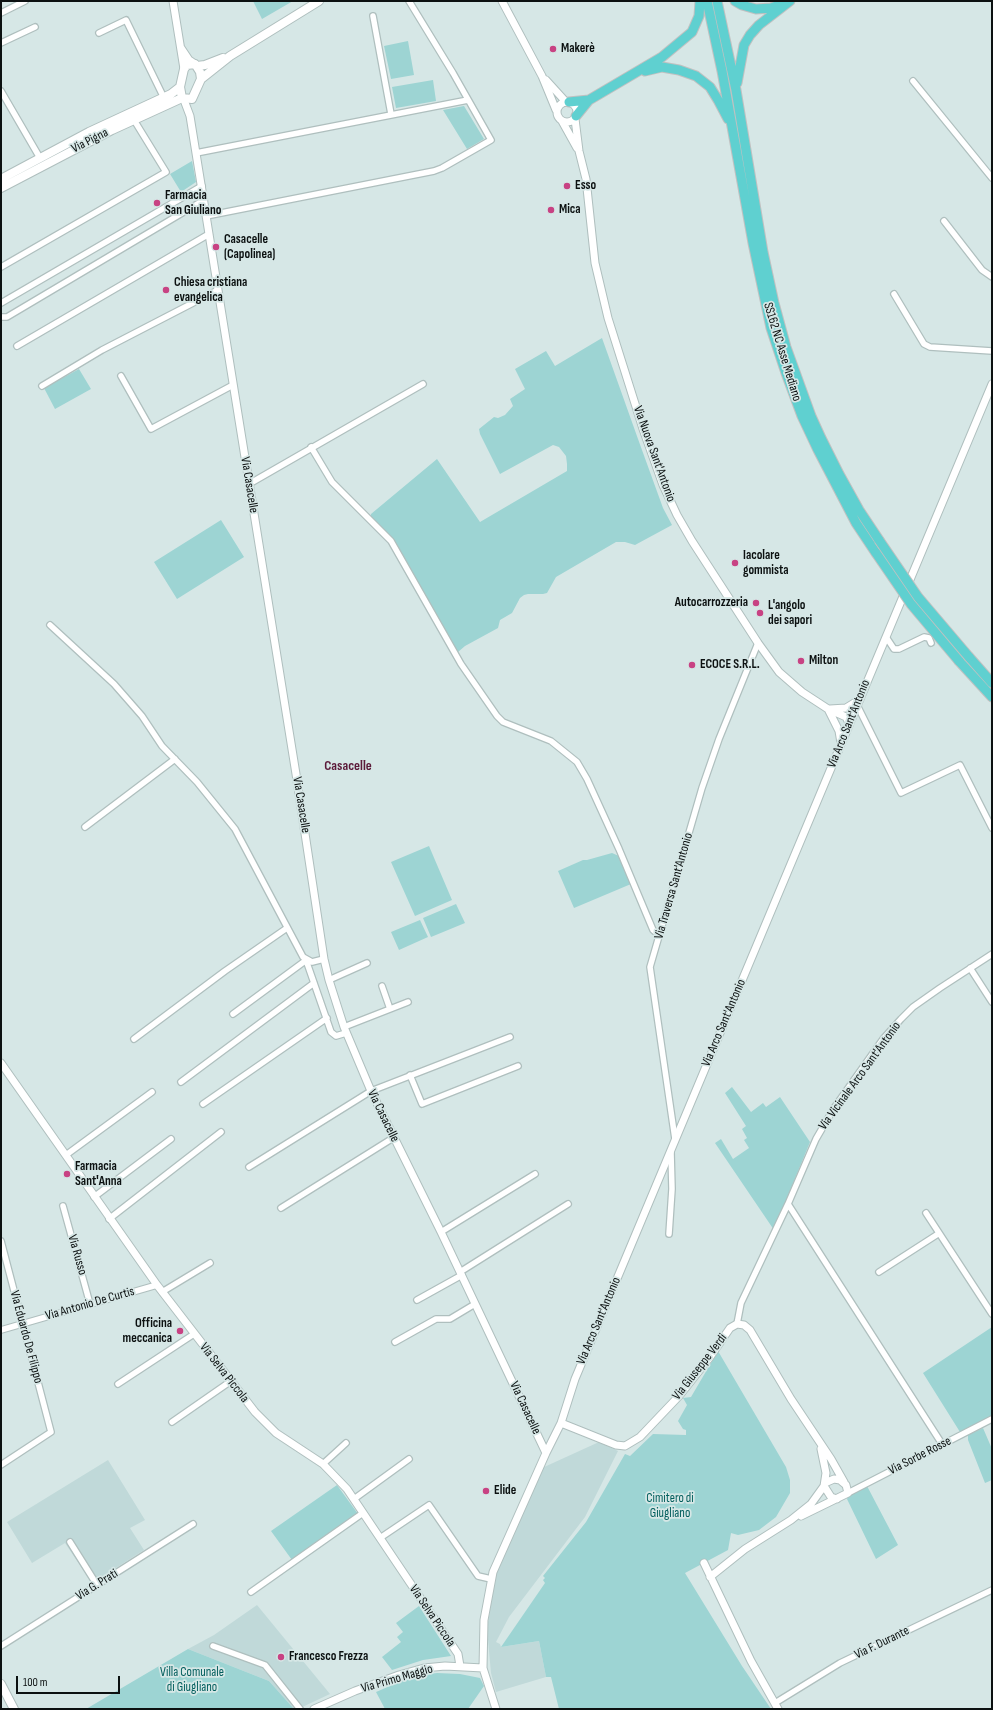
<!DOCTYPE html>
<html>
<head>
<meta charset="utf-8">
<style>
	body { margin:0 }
	#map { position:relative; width:993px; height:1710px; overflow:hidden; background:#d6e7e6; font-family:"Sofia Sans Condensed",sans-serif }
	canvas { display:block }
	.frame { position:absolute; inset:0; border:2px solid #0c1111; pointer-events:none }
	.scale { position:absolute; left:16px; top:1676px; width:104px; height:18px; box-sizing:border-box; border:2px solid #0c1111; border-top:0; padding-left:5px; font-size:12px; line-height:14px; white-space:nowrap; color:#0c1111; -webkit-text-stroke:3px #d6e7e6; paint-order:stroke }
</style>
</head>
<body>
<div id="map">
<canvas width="993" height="1710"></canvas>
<div class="frame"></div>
<div class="scale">100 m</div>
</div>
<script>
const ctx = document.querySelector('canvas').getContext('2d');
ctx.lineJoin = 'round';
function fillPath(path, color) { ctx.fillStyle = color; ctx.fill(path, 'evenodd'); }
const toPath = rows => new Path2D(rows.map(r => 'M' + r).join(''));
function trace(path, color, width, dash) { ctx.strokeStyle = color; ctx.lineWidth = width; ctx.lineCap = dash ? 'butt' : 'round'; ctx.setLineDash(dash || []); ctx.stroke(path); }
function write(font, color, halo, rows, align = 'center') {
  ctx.font = font + ' "Sofia Sans Condensed",sans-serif'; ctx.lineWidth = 3.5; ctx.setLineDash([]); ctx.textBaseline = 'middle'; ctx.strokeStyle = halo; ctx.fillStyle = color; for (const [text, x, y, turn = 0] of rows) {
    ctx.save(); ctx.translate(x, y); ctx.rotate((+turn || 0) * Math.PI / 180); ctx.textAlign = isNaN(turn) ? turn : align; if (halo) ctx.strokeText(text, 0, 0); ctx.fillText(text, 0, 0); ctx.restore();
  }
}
fillPath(toPath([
	[599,1442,618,1451,585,1517,509,1617,496,1642,500,1644,501,1647,539,1641,546,1677,496,1692,491,1673,487,1629,496,1572,542,1468],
	[108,1460,145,1520,130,1528,144,1550,92,1583,65,1543,32,1563,7,1522],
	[257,1605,330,1694,298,1709,294,1709,269,1681,188,1649,214,1635]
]), '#c0d9d9');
fillPath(toPath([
	[253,1,293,1,262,19],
	[408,41,414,75,391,79,384,46],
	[433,80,436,101,396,108,392,87],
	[464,106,484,139,467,149,443,110],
	[192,161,196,182,181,192,170,174],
	[602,338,638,439,663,508,672,525,635,545,625,542,616,542,556,577,547,593,543,594,528,594,524,595,520,598,512,613,500,620,498,628,465,646,458,652,393,541,371,518,371,514,437,459,480,522,567,471,567,464,566,456,559,447,553,445,500,474,480,434,479,429,494,417,498,418,505,415,513,406,510,399,525,389,515,369,546,351,555,366],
	[79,369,91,389,55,409,44,388],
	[221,520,244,557,177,599,154,562],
	[429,846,452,900,415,916,391,862],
	[612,853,619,856,631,884,574,908,558,871,583,860,587,860],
	[456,904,465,923,431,937,423,918],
	[420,920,428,937,399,950,391,932],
	[732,1087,751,1112,763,1103,766,1107,780,1097,810,1142,774,1230,715,1143,721,1139,733,1159,749,1148,744,1140,747,1138,742,1129,746,1126,725,1093],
	[992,1327,992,1417,960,1432,923,1373],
	[718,1351,786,1467,790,1480,790,1493,776,1517,759,1530,738,1535,731,1533,728,1550,685,1573,742,1666,771,1709,559,1709,551,1677,546,1677,539,1641,501,1647,545,1583,543,1580,545,1578,543,1576,586,1522,625,1454,630,1456,653,1434,686,1435,686,1430,683,1429,678,1421,687,1405,683,1398,691,1397],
	[983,1428,992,1449,992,1480,985,1483,968,1440,968,1435],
	[337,1485,358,1514,292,1560,271,1531],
	[867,1486,898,1545,876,1559,847,1499,849,1495],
	[419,1606,451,1656,423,1660,392,1670,382,1657,401,1642,397,1637,403,1632,396,1623],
	[188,1649,269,1681,294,1709,86,1709],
	[437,1673,460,1674,480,1678,484,1686,468,1709,385,1709,376,1692,397,1683,421,1675]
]), '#9dd4d3');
const minor = toPath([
	[1,13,25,1],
	[373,16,391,114],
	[99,33,126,20,164,98],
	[1,43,35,27],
	[913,81,992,178],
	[1,91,40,158],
	[196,153,468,100],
	[206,216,434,171,442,168,491,140,453,73,409,1],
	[944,221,982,270,992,277],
	[1,267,166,172,134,120],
	[894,294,924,344,930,347,992,351],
	[1,303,202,186],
	[1,317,7,317,204,200],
	[17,346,209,234],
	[121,376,151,429,233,385],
	[42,386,102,350,218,290],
	[311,447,332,482,391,541,461,664,497,716,503,722,551,741,577,762,587,779,619,849,653,930,660,936],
	[249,484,423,384],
	[50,625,114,684,142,716,162,746,197,782,235,829,303,957,312,962,324,959],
	[886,637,894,649,899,649,924,637,929,638,931,643],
	[857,705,901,793,960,765,992,828],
	[85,827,175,759],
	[306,960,331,1032,336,1036,346,1033],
	[970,968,992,1002],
	[329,980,367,963],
	[382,986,390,1009],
	[233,1014,305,961],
	[344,1027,408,1002],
	[134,1039,225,971,287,928],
	[410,1075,422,1104,518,1066],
	[181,1082,314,983],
	[203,1104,327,1018],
	[675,1139,650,967,702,788,719,739,758,643],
	[66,1155,152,1092],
	[249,1167,371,1091,510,1037],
	[94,1197,171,1139],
	[788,1204,942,1444],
	[63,1206,90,1304],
	[281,1208,393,1138],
	[926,1213,992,1314],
	[109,1219,221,1132],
	[441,1232,535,1174],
	[669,1234,672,1189,671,1152],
	[1,1241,51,1432,1,1465],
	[460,1272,568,1204],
	[879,1272,938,1234],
	[162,1292,210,1263],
	[417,1300,462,1275],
	[737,1324,741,1303,788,1204,816,1139,834,1108,883,1039,901,1019,913,1007,940,988,992,954],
	[1,1330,157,1285],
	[395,1342,436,1319,450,1319,475,1304],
	[118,1384,194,1334],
	[172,1422,231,1381],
	[323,1464,346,1443],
	[848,1493,992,1419],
	[354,1499,409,1459],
	[380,1538,429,1505,478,1576,491,1579],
	[70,1542,97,1585],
	[251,1592,363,1513],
	[1,1646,193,1524],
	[213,1646,265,1665,300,1709],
	[775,1703,840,1663,992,1590]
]);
const tertiary = toPath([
	[173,1,184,69],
	[502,1,542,76,556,110],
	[181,48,189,60,195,64],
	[546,80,566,102],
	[184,100,190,116,296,774,324,959,329,980,344,1027,371,1091,441,1232,546,1453],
	'557 112a10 10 0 1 1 20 0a10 10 0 1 1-20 0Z',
	[575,119,579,151,586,179,595,263,608,318,643,429,663,485,677,515,692,541,758,643,779,672,802,692,828,709,846,717,849,723],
	[562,121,577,148],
	[828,709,839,731,841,743],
	[830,709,846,708,859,700],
	[1,1063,157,1285,255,1412,276,1433,323,1464,347,1489,458,1654,460,1666],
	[561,1423,616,1445,625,1446,640,1437,679,1396,710,1357,730,1328,737,1324,744,1325,750,1330,791,1399,831,1459,844,1482],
	[821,1449,826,1473,824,1486,831,1497,837,1499],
	[801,1516,848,1493,846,1485,840,1480,834,1479,825,1483],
	[704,1563,751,1661,778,1709],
	[710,1577,745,1549,791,1520,811,1504,824,1486],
	[314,1709,355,1691,399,1675,424,1668,445,1666,483,1668],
	[496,1709,483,1668,484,1620,493,1572,546,1453,561,1423,575,1379,992,384]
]);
const secondary = toPath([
	[197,66,205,65,223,58],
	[201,79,230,56,319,1],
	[1,179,89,132,171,94,180,87,184,69,187,65,195,64,200,72,201,79,192,99,182,98,180,87],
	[1,188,112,130,182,98],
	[1,1684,14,1709]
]);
const trunk = toPath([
	[707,1,722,71,753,243,771,328,786,373,802,416,818,450,856,523,876,553],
	[717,1,736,90,763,252,774,303,786,347,811,416,821,438,839,474,859,510,879,540],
	[735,1,742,5,756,9,771,8,782,4],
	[645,71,662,67,679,70,696,76,710,87,718,100,728,119],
	[737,83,744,45,750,35,759,25,790,1],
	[569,102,589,100,662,57,692,32,699,16,700,1],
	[576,116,589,100],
	[969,657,992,683],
	[959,661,992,697]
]);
trace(minor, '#afbfbe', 8);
trace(tertiary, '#afbfbe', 9);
trace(secondary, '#afbfbe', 10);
trace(trunk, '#c0c1c1', 11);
trace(minor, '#fff', 5.5);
trace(tertiary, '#fff', 7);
trace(secondary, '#fff', 8);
trace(trunk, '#5fd0d0', 9);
const trunkBridge = toPath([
	[879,540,918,597,969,657],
	[876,553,911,604,959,661]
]);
trace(trunkBridge, '#c0c1c1', 11, []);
trace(trunkBridge, '#5fd0d0', 9);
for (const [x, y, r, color] of [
	[553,49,4,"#c84283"],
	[567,186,4,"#c84283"],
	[157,203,4,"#c84283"],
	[551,210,4,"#c84283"],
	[216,247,4,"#c84283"],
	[166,290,4,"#c84283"],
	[735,563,4,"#c84283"],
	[756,603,4,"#c84283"],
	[760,613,4,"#c84283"],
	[801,661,4,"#c84283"],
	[692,665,4,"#c84283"],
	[67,1174,4,"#c84283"],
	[180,1331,4,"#c84283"],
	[486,1491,4,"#c84283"],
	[281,1657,4,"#c84283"]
]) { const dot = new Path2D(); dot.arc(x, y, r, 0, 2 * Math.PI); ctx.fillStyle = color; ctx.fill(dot); trace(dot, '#d6e7e6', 1.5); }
write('bold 13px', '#0c1111', '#d6e7e6', [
	["Makerè",561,49],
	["Esso",575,186],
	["Farmacia",165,196],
	["San Giuliano",165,211],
	["Mica",559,210],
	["Casacelle",224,240],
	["(Capolinea)",224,255],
	["Chiesa cristiana",174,283],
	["evangelica",174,298],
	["Iacolare",743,556],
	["gommista",743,571],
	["Autocarrozzeria",748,603,"right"],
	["L'angolo",768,606],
	["dei sapori",768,621],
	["Milton",809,661],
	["ECOCE S.R.L.",700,665],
	["Farmacia",75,1167],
	["Sant'Anna",75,1182],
	["Officina",172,1324,"right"],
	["meccanica",172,1339,"right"],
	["Elide",494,1491],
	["Francesco Frezza",289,1657]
], 'left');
write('13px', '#0c1111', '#d6e7e6', [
	["Via Pigna",90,141,-27],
	["SS162 NC Asse Mediano",782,352,73],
	["Via Nuova Sant'Antonio",654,454,70],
	["Via Casacelle",249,485,81],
	["Via Arco Sant'Antonio",849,724,-68],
	["Via Casacelle",301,805,81],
	["Via Traversa Sant'Antonio",674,886,-74],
	["Via Arco Sant'Antonio",724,1023,-67],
	["Via Vicinale Arco Sant'Antonio",860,1076,-54],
	["Via Casacelle",383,1116,64],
	["Via Russo",77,1255,74],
	["Via Antonio De Curtis",90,1304,-16],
	["Via Arco Sant'Antonio",599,1321,-67],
	["Via Eduardo De Filippo",26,1337,75],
	["Via Giuseppe Verdi",700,1367,-52],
	["Via Selva Piccola",224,1373,52],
	["Via Casacelle",525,1408,65],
	["Via Sorbe Rosse",920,1456,-27],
	["Via G. Prati",97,1585,-32],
	["Via Selva Piccola",432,1616,56],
	["Via F. Durante",882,1643,-26],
	["Via Primo Maggio",397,1679,-16]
]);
write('13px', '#005d5c', '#d6e7e6', [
	["Cimitero di",670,1499],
	["Giugliano",670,1514],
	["Villa Comunale",192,1673],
	["di Giugliano",192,1688]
]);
write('bold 14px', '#5b1a39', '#d6e7e6', [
	["Casacelle",348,766]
]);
</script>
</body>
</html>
